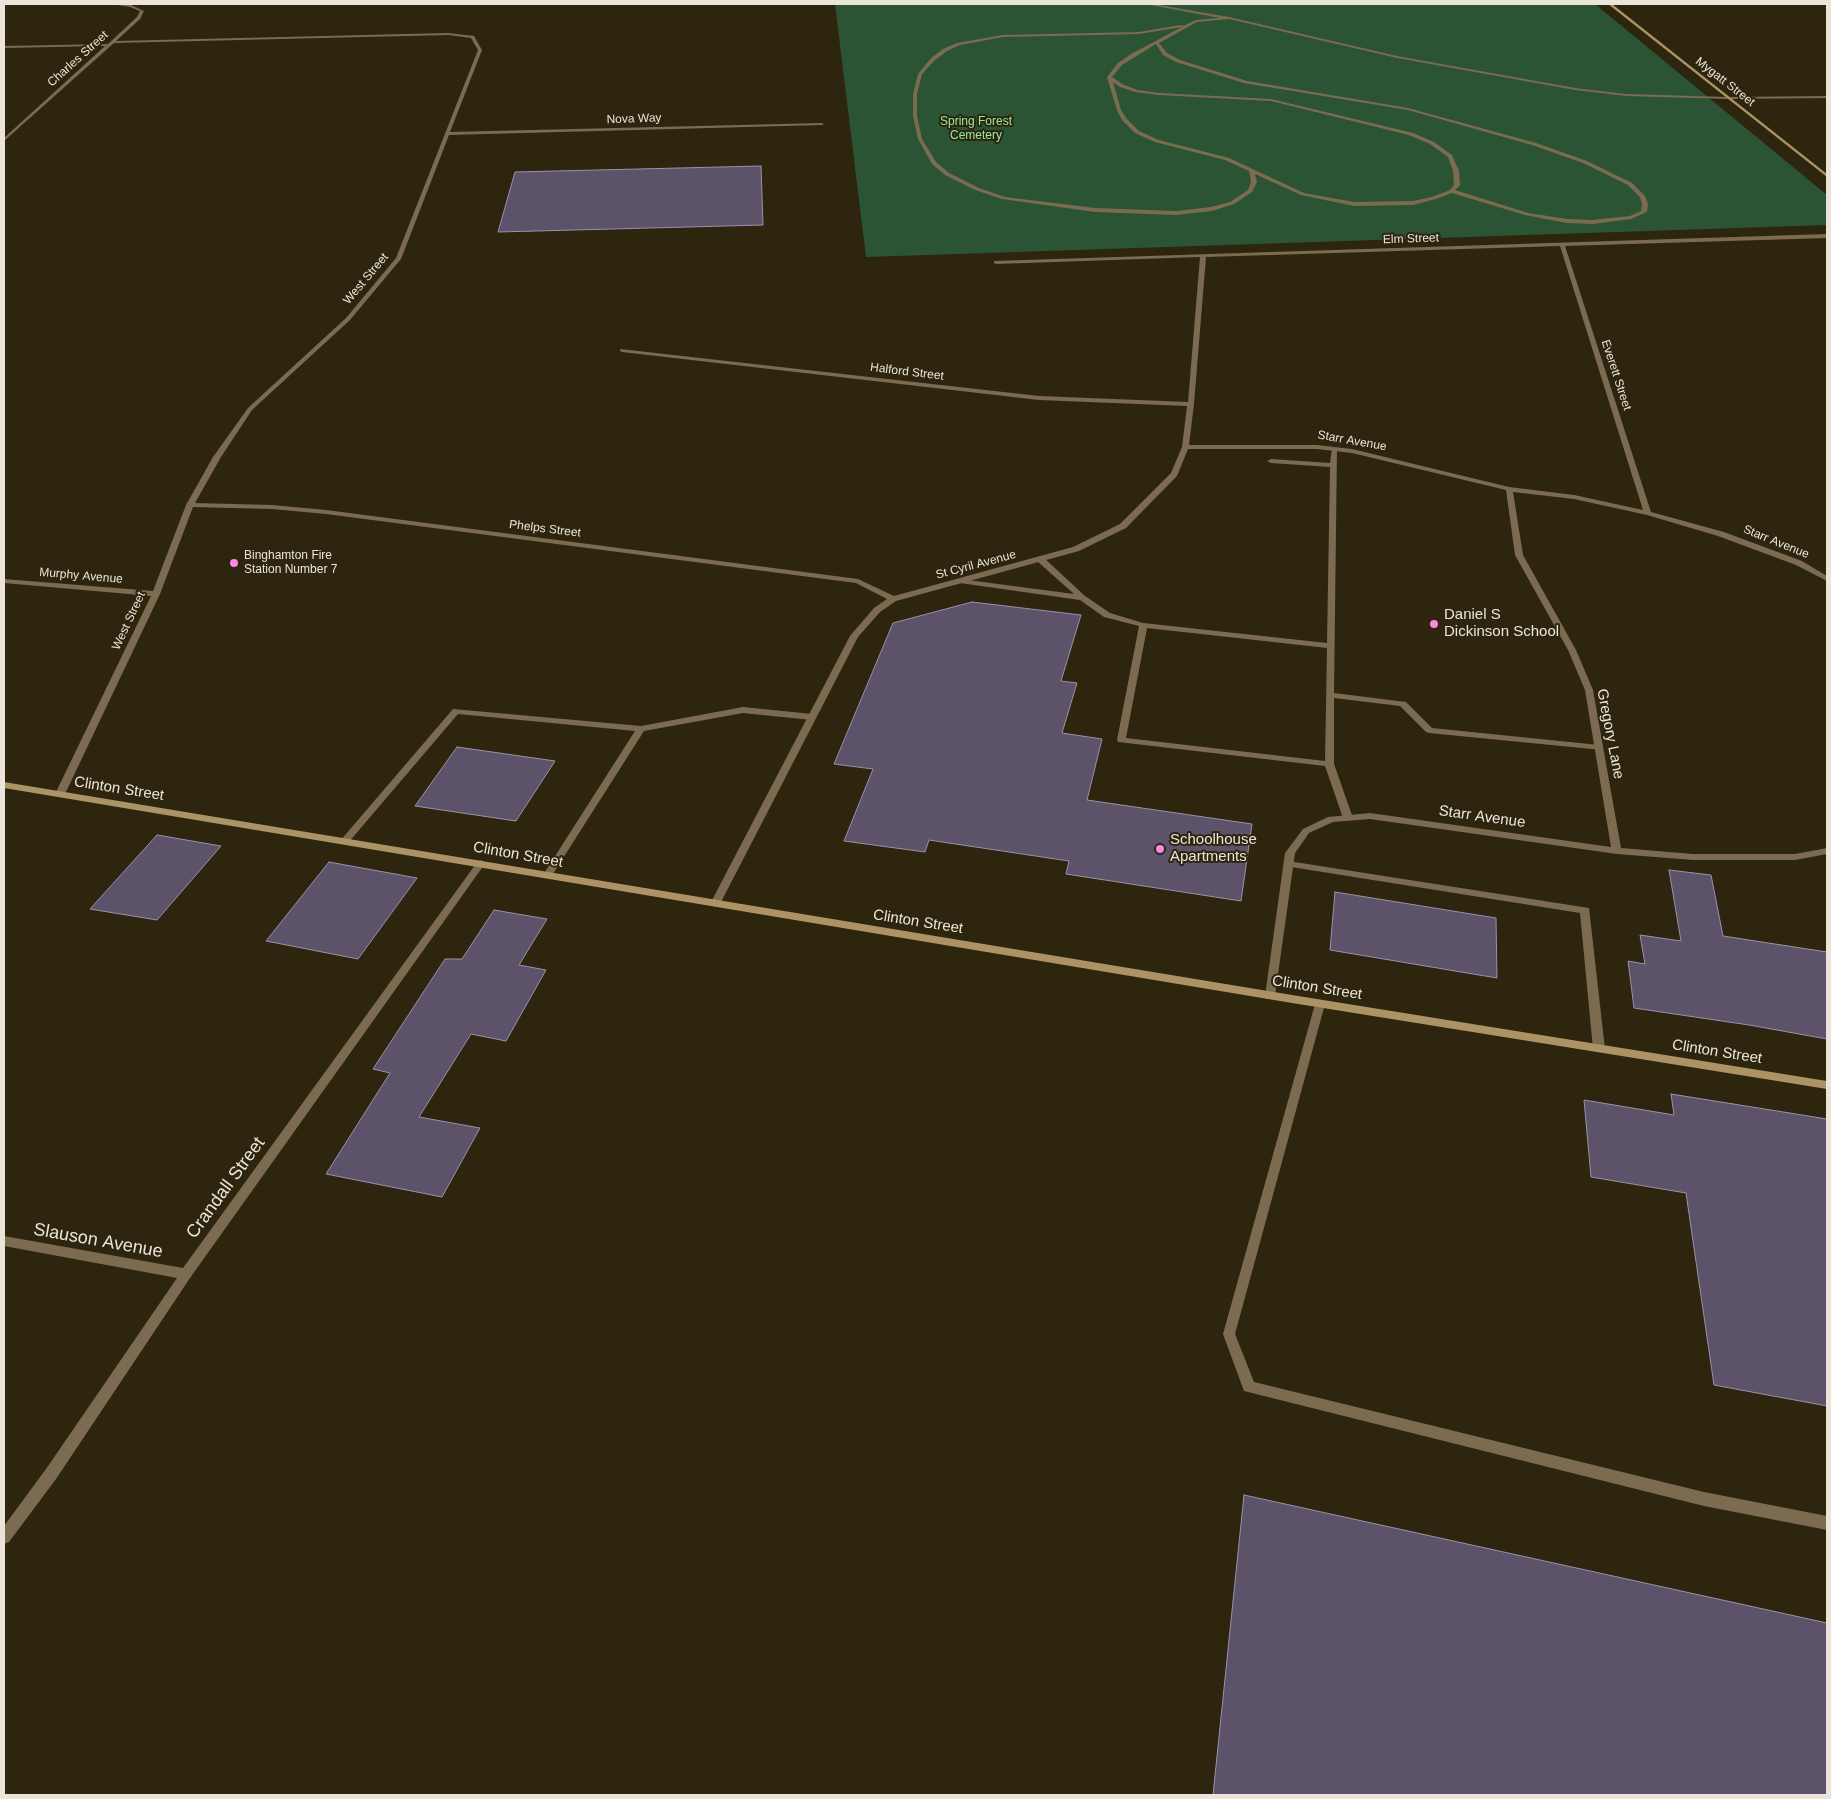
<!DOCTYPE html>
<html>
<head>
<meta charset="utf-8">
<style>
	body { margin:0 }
	#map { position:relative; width:1831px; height:1799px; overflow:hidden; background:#2e250f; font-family:Arial,sans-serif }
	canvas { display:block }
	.frame { position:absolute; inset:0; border:5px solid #eae5d8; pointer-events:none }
</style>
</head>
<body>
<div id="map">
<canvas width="1831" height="1799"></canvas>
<div class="frame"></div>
</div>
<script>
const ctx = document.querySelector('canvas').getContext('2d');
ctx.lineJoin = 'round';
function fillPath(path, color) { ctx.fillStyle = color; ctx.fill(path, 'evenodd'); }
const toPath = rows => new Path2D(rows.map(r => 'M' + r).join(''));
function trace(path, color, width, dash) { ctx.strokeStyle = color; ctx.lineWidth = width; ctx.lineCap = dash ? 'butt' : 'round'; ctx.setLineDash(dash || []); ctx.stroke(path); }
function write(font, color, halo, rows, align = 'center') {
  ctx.font = font + ' Arial,sans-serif'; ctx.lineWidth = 4; ctx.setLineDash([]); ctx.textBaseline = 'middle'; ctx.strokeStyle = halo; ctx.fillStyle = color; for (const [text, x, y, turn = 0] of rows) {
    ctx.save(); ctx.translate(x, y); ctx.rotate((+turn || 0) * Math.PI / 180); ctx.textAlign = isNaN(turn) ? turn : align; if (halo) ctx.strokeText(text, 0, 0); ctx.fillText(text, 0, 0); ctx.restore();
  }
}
fillPath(toPath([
	[835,4,1595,4,1827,195,1827,225,866,257]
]), '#2b5435');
const building = toPath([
	[761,166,763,225,498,232,515,172,761,166],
	[972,602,1081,615,1061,681,1077,683,1062,733,1102,739,1087,800,1252,824,1241,901,1066,874,1069,861,929,840,925,852,844,841,873,769,834,764,893,623,972,602],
	[457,747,555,761,516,821,415,806,457,747],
	[157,835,221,846,157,920,90,909,157,835],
	[329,862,417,878,358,959,266,941,329,862],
	[1669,870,1711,875,1723,936,1827,952,1827,1039,1749,1025,1634,1008,1628,961,1645,964,1640,935,1681,941,1669,870],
	[1335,892,1496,918,1497,978,1330,950,1335,892],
	[494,910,547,919,519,965,546,970,506,1041,471,1034,419,1117,480,1128,442,1197,326,1174,390,1073,373,1069,445,959,462,959,494,910],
	[1671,1094,1827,1119,1827,1406,1714,1385,1686,1193,1591,1177,1584,1100,1674,1115,1671,1094],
	[1244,1495,1827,1623,1827,1795,1213,1795,1244,1495]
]);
fillPath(building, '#5c536a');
trace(building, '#9b91aa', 1);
fillPath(toPath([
	[1145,4,1153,4,1229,17,1397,56,1575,88,1626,94,1728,97,1730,98,1728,99,1626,96,1575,90,1397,58,1229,19,1197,22,1159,43,1167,53,1180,60,1247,81,1408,108,1536,143,1587,161,1632,183,1645,196,1648,204,1647,212,1631,219,1593,224,1567,223,1525,215,1452,193,1436,199,1413,205,1354,206,1301,195,1255,174,1257,182,1252,192,1234,204,1212,211,1176,215,1095,212,1002,199,975,190,945,175,932,164,918,139,913,116,913,94,918,74,931,58,943,49,957,43,1003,35,1139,32,1181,25,1183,26,1196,20,1220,18,1145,4],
	[1182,27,1131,54,1118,63,1107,77,1117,110,1122,120,1135,133,1155,142,1225,160,1249,171,1251,182,1248,190,1230,202,1211,207,1176,211,1095,208,1005,197,979,188,949,173,936,162,922,139,917,116,917,94,922,74,935,60,947,51,960,45,1003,37,1139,34,1182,27],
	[1156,44,1163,55,1176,62,1244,83,1408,110,1532,145,1583,163,1628,185,1640,197,1642,204,1641,211,1630,216,1593,220,1567,219,1528,213,1455,190,1460,185,1459,171,1452,155,1434,142,1413,133,1271,99,1159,93,1138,90,1124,85,1112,77,1122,65,1156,44],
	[1113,82,1120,87,1135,92,1159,95,1271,101,1409,135,1430,144,1448,157,1453,171,1454,185,1450,190,1432,197,1413,201,1354,202,1304,193,1229,158,1159,140,1139,131,1126,118,1121,110,1113,82],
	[1332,448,1337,449,1334,693,1406,702,1432,728,1599,745,1603,748,1602,750,1429,733,1426,732,1400,706,1334,698,1334,764,1353,818,1348,821,1343,818,1325,766,1118,742,1117,740,1139,626,1104,617,1080,600,960,583,956,581,960,579,1074,594,1037,561,1037,557,1043,557,1085,596,1110,613,1143,623,1327,643,1330,467,1271,463,1267,461,1271,459,1330,463,1332,448],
	[1147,628,1327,648,1325,761,1126,738,1147,628],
	[743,707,812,714,816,717,812,720,743,713,644,731,551,877,548,878,543,875,635,731,458,714,348,843,342,843,340,841,453,709,641,726,743,707],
	[1288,861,1589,908,1605,1049,1603,1052,1595,1052,1593,1049,1580,913,1285,866,1283,864,1288,861],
	[1320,1000,1324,1001,1325,1004,1235,1334,1254,1382,1704,1492,1827,1516,1827,1530,1704,1506,1244,1391,1223,1334,1315,1004,1316,1001,1320,1000]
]), '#7b6b50');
fillPath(toPath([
	[112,4,131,5,144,11,140,19,116,41,448,33,474,36,482,50,450,132,822,123,824,124,822,125,449,135,401,259,350,320,252,410,221,457,195,503,272,505,326,510,858,579,894,596,1073,547,1120,524,1171,473,1182,447,1187,406,1039,400,622,352,620,351,620,349,1039,396,1188,402,1200,257,996,264,994,263,994,261,1827,234,1827,238,1565,246,1651,512,1724,532,1802,561,1827,576,1827,581,1796,565,1718,536,1647,515,1574,499,1513,492,1523,555,1576,650,1593,690,1621,848,1693,854,1795,854,1827,848,1827,854,1795,860,1693,860,1617,854,1370,819,1333,822,1309,833,1295,853,1275,996,1274,999,1266,999,1265,996,1285,853,1303,829,1328,817,1370,813,1611,847,1585,690,1568,650,1515,555,1506,490,1352,453,1317,449,1188,449,1177,476,1126,528,1079,551,896,601,880,612,858,637,720,904,715,907,710,904,850,636,874,608,887,599,856,583,326,514,272,509,193,507,160,594,65,794,63,796,57,796,55,794,151,596,4,583,4,579,153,591,186,505,213,457,248,408,346,318,396,258,478,50,471,38,448,35,114,43,4,141,4,138,105,46,4,48,4,46,108,44,137,17,140,11,130,7,112,4],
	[1560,246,1643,510,1574,495,1509,487,1352,449,1317,445,1189,445,1194,404,1206,257,1560,246],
	[1827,96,1827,98,1728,99,1726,98,1728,97,1827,96],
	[481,860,486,863,484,865,190,1278,56,1479,9,1542,4,1544,4,1526,46,1469,177,1278,4,1246,4,1236,183,1268,478,861,481,860]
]), '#7b6b50');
fillPath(toPath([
	[1608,4,1612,4,1827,174,1827,177,1608,4],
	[4,782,1292,995,1827,1081,1827,1089,1292,1003,4,788,4,782]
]), '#ab9366');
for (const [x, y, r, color] of [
	[234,563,5,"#fc86e3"],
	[1434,624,5,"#fc86e3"],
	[1160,849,5,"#fc86e3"]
]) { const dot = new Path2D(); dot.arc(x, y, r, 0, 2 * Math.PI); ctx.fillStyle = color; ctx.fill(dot); trace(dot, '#2e250f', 2); }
write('12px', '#eae5d8', '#2e250f', [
	["Charles Street",78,59,-42],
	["Mygatt Street",1725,82,38],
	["Nova Way",634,119,-2],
	["Elm Street",1411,239,-2],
	["West Street",366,279,-50],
	["Halford Street",907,372,7],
	["Everett Street",1616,375,72],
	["Starr Avenue",1352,441,10],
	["Phelps Street",545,529,7],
	["Starr Avenue",1776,542,22],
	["St Cyril Avenue",976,565,-15],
	["Murphy Avenue",81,576,5],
	["West Street",129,621,-65]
]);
write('12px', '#92eaa4', '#2e250f', [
	["Spring Forest",976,122],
	["Cemetery",976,136]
]);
write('12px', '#eae5d8', '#2e250f', [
	["Binghamton Fire",244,556],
	["Station Number 7",244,570]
], 'left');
write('15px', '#eae5d8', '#2e250f', [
	["Daniel S",1444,615],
	["Dickinson School",1444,632],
	["Schoolhouse",1170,840],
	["Apartments",1170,857]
], 'left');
write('15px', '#eae5d8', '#2e250f', [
	["Gregory Lane",1610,734,79],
	["Clinton Street",119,789,9],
	["Starr Avenue",1482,817,8],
	["Clinton Street",518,855,10],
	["Clinton Street",918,922,9],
	["Clinton Street",1317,988,9],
	["Clinton Street",1717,1052,9]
]);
write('18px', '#eae5d8', '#2e250f', [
	["Crandall Street",226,1188,-54],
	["Slauson Avenue",98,1241,10]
]);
</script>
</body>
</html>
